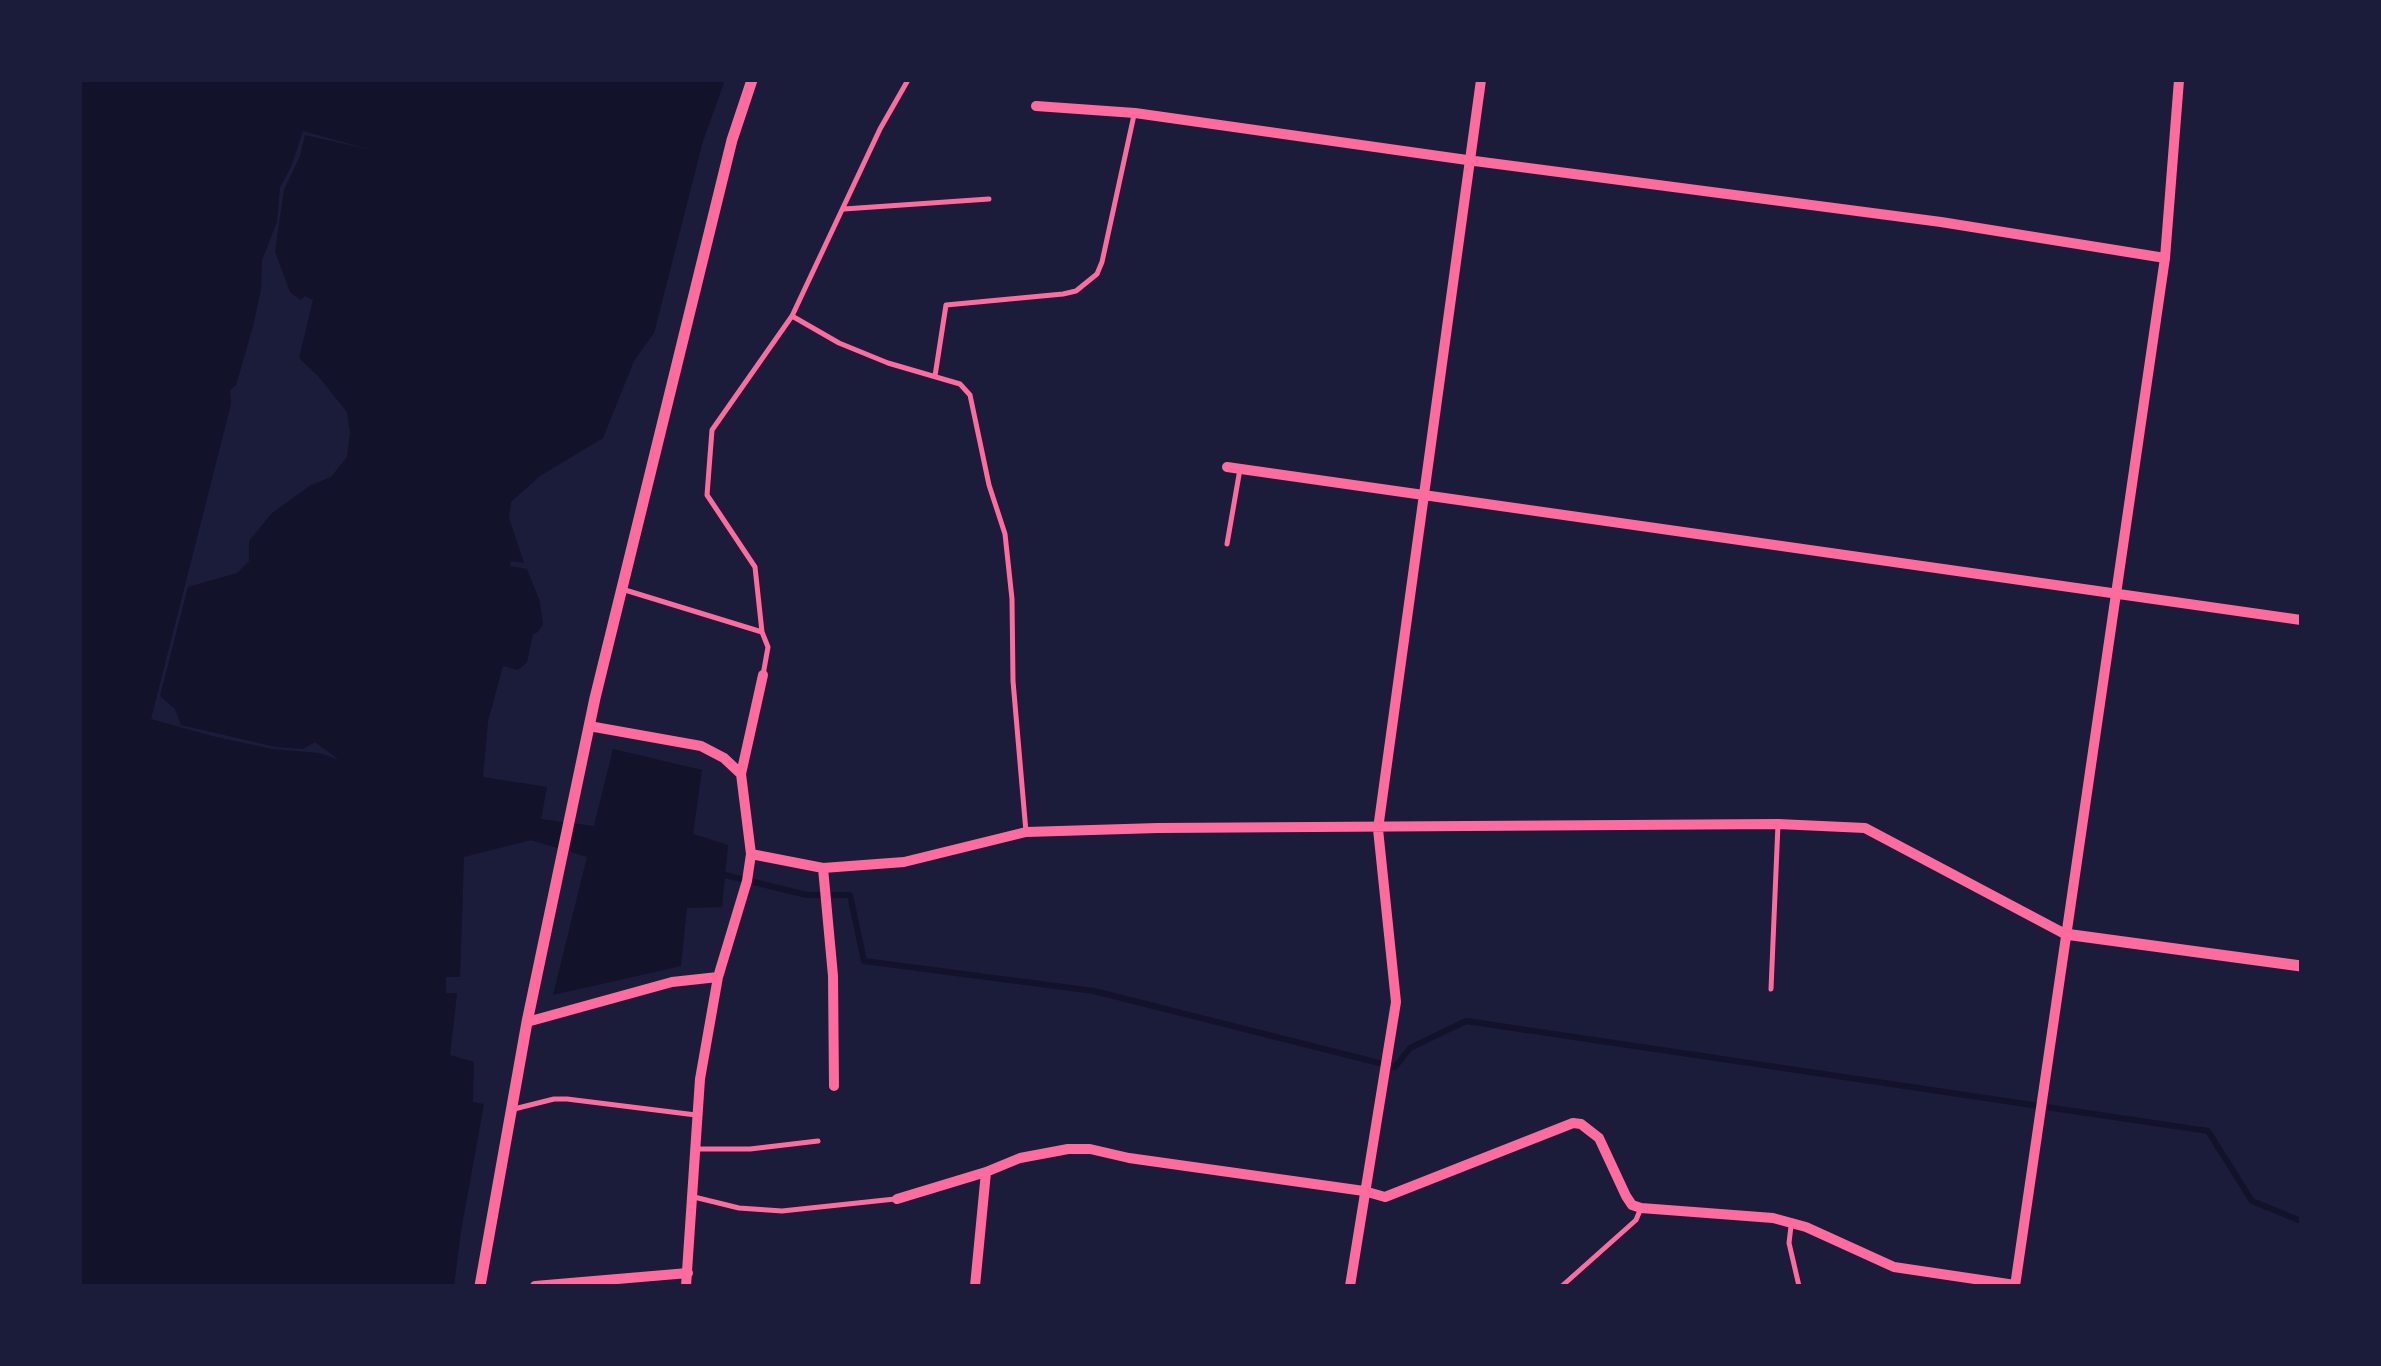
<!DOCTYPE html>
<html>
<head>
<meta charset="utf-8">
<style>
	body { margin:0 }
	#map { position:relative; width:2381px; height:1366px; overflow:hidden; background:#1b1b3a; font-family:Barlow,sans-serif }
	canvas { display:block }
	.frame { position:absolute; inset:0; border:82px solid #1b1b3a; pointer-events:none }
</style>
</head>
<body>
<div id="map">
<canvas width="2381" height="1366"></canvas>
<div class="frame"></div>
</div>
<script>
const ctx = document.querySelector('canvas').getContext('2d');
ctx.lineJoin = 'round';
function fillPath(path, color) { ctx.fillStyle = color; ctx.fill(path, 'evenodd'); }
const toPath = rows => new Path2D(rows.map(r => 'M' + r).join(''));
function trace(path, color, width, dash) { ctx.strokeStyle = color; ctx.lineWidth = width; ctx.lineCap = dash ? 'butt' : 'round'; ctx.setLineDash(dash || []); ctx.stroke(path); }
fillPath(toPath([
	[80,80,725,80,703,141,654,333,634,361,603,438,540,476,511,502,509,518,524,563,511,561,510,566,527,569,540,602,543,624,538,632,533,634,527,662,518,670,503,666,488,721,483,777,547,787,541,819,594,826,613,749,702,770,693,834,728,845,722,907,687,908,681,966,553,995,587,857,531,840,464,857,460,977,446,977,446,993,457,993,450,1055,474,1062,473,1102,484,1104,461,1231,454,1286,80,1286],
	[303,131,375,151,305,135,300,156,284,190,275,251,290,292,301,300,305,296,313,300,299,358,318,376,347,412,350,433,347,457,331,477,311,485,272,513,249,541,249,561,237,573,188,587,160,696,175,709,181,725,276,747,303,749,315,742,339,760,319,753,272,749,212,736,151,719,231,404,230,390,236,385,253,326,261,289,262,260,277,222,280,187,291,167]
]), '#12122b');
trace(toPath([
	[725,875,807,895,850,895,864,961,1094,991,1395,1067,1410,1048,1466,1021,2208,1131,2252,1201,2301,1221]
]), '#12122b', 6);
trace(toPath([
	[844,209,989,199],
	[792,316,839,343,888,363,960,384,970,395,989,485,1005,534,1012,599,1013,681,1026,832],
	[935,376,946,305,1063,294,1076,291,1097,274,1102,262,1134,115],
	[1227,544,1240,469],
	[625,590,762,632],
	[763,675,768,647,762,632,755,567,707,495,712,430,792,316,880,129,908,80],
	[1771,989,1778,824],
	[514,1109,554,1099,567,1099,696,1115],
	[695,1149,750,1149,818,1141],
	[694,1197,739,1208,782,1211,895,1199],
	[1791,1226,1789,1243,1799,1286],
	[1562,1286,1636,1220,1641,1208]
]), '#ff6b9d', 5);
trace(toPath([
	[1036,106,1135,113,1467,160,1941,222,2165,258],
	[1227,467,2301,620],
	[589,726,701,746,724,758,741,774],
	[751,854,823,868,904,862,1026,832,1158,828,1778,824,1865,828,2065,934],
	[823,868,833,976,834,1086],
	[527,1022,672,982,718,977],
	[897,1199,986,1172,1020,1158,1068,1149,1090,1149,1129,1158,1364,1191,1385,1197,1573,1123,1581,1124,1599,1138,1626,1196,1632,1205,1641,1208,1773,1218,1806,1227,1894,1267,2015,1285],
	[535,1286,688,1273],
	[686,1286,700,1079,718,977,747,881,751,854,741,774,763,675],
	[975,1286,986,1172],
	[1350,1286,1396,1002,1378,829,1481,80],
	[2015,1286,2165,258,2179,80]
]), '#ff6b9d', 10);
trace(toPath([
	[2065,934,2301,966],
	[480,1286,527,1022,595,698,732,140,752,80]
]), '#ff6b9d', 11);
</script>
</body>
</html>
